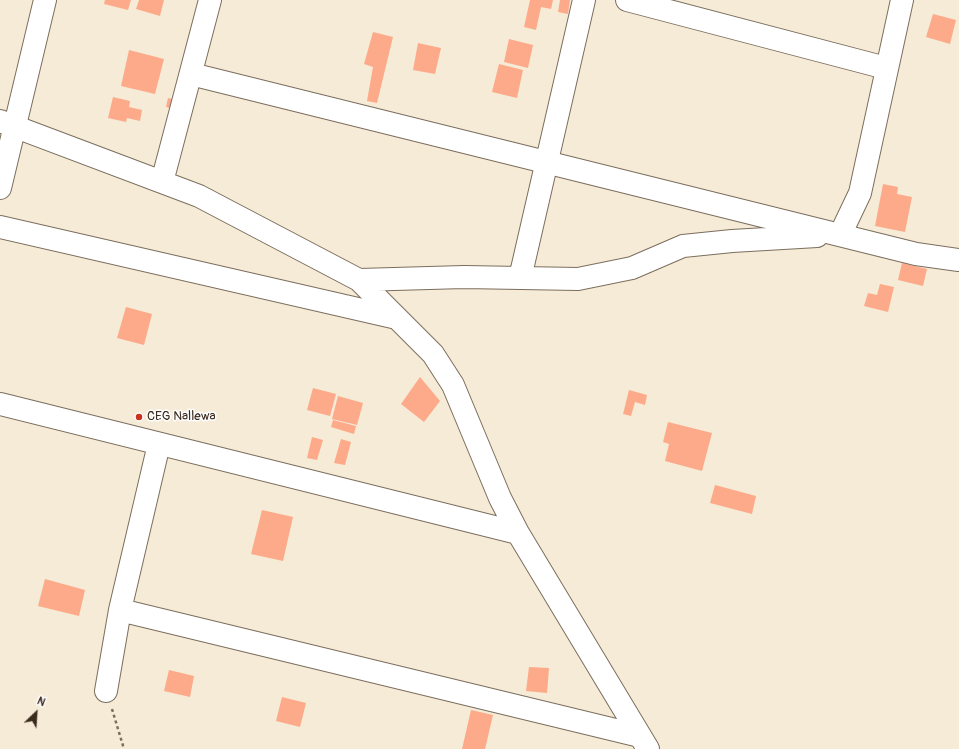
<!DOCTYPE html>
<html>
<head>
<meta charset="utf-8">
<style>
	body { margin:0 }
	#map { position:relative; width:959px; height:749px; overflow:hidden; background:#f5ebd6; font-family:Pangolin,sans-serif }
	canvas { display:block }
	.north { position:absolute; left:16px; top:693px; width:40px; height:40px; -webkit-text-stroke:3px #fff; paint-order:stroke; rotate:25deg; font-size:11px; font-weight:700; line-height:16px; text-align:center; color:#3b2a1e }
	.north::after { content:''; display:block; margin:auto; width:14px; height:18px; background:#3b2a1e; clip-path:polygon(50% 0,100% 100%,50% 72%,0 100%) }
</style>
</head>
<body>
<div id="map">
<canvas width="959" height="749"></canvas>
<div class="north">N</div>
</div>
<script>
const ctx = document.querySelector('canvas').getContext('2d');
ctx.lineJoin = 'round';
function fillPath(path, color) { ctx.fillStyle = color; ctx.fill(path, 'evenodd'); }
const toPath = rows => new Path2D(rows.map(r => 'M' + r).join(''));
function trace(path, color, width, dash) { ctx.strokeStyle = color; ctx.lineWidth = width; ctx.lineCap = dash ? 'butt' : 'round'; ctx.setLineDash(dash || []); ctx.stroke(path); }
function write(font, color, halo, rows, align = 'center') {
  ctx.font = font + ' Pangolin,sans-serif'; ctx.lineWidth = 3; ctx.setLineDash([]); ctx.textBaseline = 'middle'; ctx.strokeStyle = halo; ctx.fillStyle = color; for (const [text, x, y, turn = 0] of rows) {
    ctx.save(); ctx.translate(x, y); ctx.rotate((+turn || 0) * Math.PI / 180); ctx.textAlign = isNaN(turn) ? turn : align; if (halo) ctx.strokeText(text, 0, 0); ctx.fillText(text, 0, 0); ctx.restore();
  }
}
fillPath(toPath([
	[105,0,131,0,128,10,104,4],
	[139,0,164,0,160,16,136,9],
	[530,0,553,0,551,9,541,7,536,30,524,27],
	[560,0,570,0,568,14,558,12],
	[933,14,956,20,950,44,926,37],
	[373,32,393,37,377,103,367,101,373,67,364,64],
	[509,39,533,45,528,68,504,62],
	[418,43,441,48,435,74,413,70],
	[129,50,164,59,155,94,121,86],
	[499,64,523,70,517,98,492,92],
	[113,97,130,101,129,107,142,110,140,121,127,118,126,122,108,118],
	[168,98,181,101,179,110,166,107],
	[883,184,898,187,897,194,912,197,905,232,875,226],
	[902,263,927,269,923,286,898,280],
	[880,284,894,287,888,312,864,306,868,293,877,295],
	[126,307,152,314,144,345,117,338],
	[420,377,440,401,424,422,401,404],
	[313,388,336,394,330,416,307,410],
	[629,390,647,395,645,405,635,402,631,416,623,414],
	[338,396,363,403,357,425,332,419],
	[333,420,356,426,354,434,331,427],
	[668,422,712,433,702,471,665,461,669,444,663,442],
	[312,437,323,440,317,460,307,458],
	[341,439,351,442,345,465,334,463],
	[715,485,756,496,752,514,710,503],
	[262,510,293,517,283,561,251,554],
	[45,579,85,590,79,616,38,606],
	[529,667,549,668,547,693,526,691],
	[169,670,194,676,190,697,164,691],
	[282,697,306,703,300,727,276,721],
	[471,710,493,715,485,749,462,749]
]), '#fdaa8a');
const minor = toPath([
	[627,0,886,68],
	[191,74,916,254,959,260],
	[0,121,199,196,359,280,433,354,453,385,500,498,518,533,648,749],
	[162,182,210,0],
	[0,188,45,0],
	[0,227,397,318],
	[840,235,860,193,902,0],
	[520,278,584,0],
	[359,280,464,277,578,279,632,268,683,246,732,241,817,236],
	[0,404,518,533],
	[120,610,640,736],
	[106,691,120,610,159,444]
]);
trace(minor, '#7c6e5e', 24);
trace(toPath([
	[112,709,124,749]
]), '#7c6e5e', 2.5, [3, 3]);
trace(minor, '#fff', 22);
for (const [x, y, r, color] of [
	[139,417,4,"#c8321e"]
]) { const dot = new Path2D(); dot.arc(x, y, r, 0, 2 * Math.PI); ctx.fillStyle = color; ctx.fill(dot); trace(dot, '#fff', 1.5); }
write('13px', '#3b2a1e', '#fff', [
	["CEG Nallewa",147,417]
], 'left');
</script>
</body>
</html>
